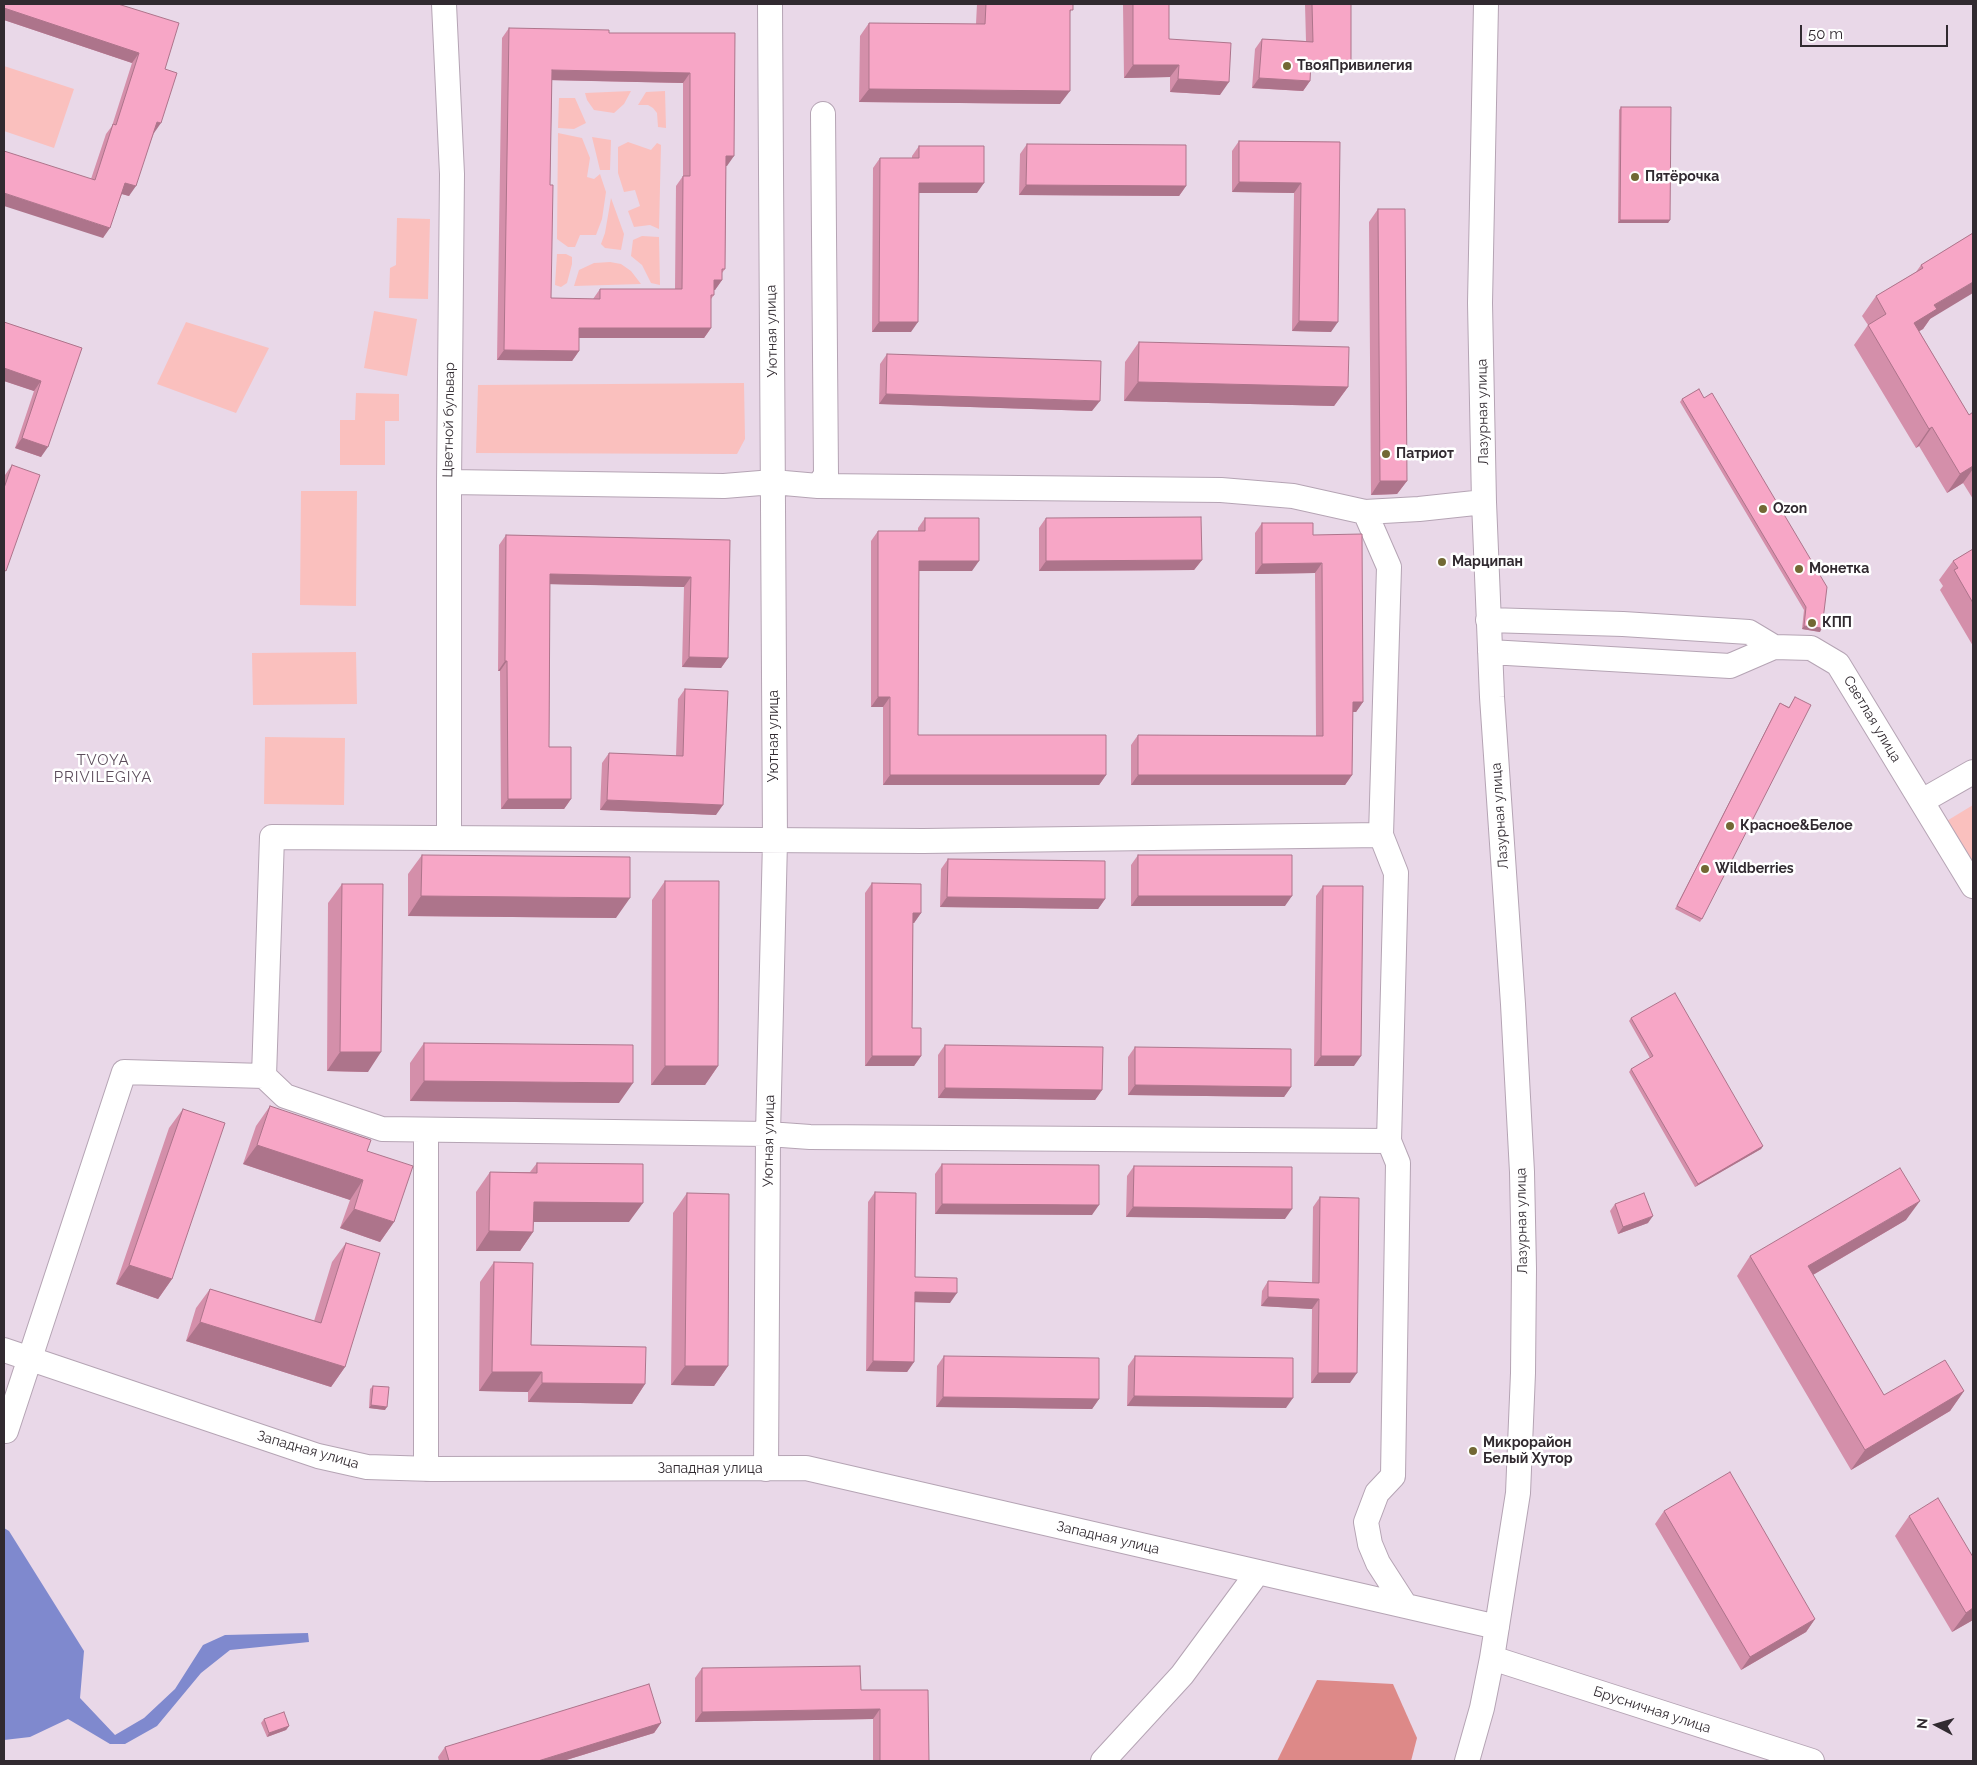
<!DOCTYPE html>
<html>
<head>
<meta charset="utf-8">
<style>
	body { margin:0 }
	#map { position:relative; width:1977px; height:1765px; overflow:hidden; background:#e9d8e8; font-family:Raleway,sans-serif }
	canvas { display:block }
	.frame { position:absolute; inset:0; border:5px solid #312a30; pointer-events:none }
	.north { position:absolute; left:1912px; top:1700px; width:50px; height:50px; -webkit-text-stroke:4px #fff; paint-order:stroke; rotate:276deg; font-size:14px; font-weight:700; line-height:20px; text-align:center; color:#312a30 }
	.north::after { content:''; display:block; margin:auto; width:18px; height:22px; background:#312a30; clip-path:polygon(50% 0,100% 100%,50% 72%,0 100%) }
	.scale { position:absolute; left:1800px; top:25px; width:148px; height:22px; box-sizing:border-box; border:2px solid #312a30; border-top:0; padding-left:6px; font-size:15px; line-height:18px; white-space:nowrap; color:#312a30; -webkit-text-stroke:4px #fff; paint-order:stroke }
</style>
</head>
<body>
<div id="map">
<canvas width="1977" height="1765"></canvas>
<div class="frame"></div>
<div class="north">N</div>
<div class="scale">50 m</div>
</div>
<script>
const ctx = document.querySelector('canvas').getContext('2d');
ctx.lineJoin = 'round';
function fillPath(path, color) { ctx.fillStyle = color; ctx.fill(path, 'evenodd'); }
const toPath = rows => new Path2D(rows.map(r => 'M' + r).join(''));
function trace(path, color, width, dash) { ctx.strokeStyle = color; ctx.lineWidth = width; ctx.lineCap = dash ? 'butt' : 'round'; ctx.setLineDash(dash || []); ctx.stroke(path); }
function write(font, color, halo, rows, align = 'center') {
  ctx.font = font + ' Raleway,sans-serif'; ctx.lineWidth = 5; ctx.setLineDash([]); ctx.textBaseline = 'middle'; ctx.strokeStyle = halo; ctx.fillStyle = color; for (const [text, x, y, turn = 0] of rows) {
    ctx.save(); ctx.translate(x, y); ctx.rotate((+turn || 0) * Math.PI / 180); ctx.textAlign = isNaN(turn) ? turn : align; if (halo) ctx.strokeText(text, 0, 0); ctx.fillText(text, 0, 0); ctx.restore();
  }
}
fillPath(toPath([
	[4,66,74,89,54,148,4,131],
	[631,91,624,104,614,113,594,110,587,100,585,93],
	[665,91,666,128,658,127,657,113,653,108,648,105,638,105,646,92],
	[559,98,575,98,586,123,574,129,558,128],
	[558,133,582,138,590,158,587,177,594,179,600,174,606,192,602,219,596,235,580,235,575,247,568,247,557,239],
	[592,137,611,140,610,170,600,170],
	[628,142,651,150,657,143,661,145,659,229,650,225,634,227,628,211,640,206,635,190,624,192,618,173,618,147],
	[611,198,624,234,621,250,605,248,601,244,605,233],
	[397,218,430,219,428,299,389,298,390,268,396,265],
	[642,236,659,237,660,285,651,283,642,265,631,256,633,240],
	[557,254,566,254,572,257,572,264,567,283,561,287,555,285],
	[610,262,621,264,631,271,641,284,574,286,579,270,594,263],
	[374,311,417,319,407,376,364,368],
	[186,322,269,348,236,413,157,384],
	[744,383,745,439,737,454,476,453,478,385],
	[356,393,399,394,399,421,385,421,385,465,340,465,340,420,355,420],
	[301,491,357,491,356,606,300,605],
	[356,652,357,704,253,705,252,653],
	[265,737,345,738,344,805,264,804],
	[1973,805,1973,867,1945,822]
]), '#fac0be');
fillPath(toPath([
	[1317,1680,1393,1684,1417,1738,1411,1761,1277,1761]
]), '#dd8988');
fillPath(toPath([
	[4,1528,9,1531,84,1651,80,1698,115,1735,144,1718,175,1689,203,1645,225,1635,308,1633,309,1642,230,1650,201,1673,157,1726,125,1744,110,1744,68,1719,30,1737,4,1740]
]), '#7f89ce');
const minor = toPath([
	[444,4,452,174,449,482,449,837],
	[449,482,724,486,773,482,818,486,1221,490,1293,496,1365,512,1389,567,1381,835,1396,873,1389,1141,1398,1163,1393,1476,1377,1493,1366,1522,1370,1544,1378,1563,1405,1605],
	[818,486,826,475,823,114],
	[1365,512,1419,509,1484,502],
	[1488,620,1623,624,1749,632,1774,647,1730,666,1490,652],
	[1774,647,1811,648,1838,664,1973,886],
	[1922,801,1973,772],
	[264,1076,272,837,923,841,1381,835],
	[426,1130,426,1469],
	[4,1350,318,1456,367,1467,432,1469,806,1468,1497,1627],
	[6,1431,124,1072,264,1076,285,1096,382,1129,768,1134,810,1137,1389,1141],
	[766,1469,768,1134,775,841,770,4],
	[1492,1658,1812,1761],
	[1103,1761,1182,1675,1258,1572],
	[1467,1761,1482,1708,1492,1658,1518,1493,1523,1373,1524,1269,1522,1172,1513,1004,1492,697,1484,502,1480,303,1486,4]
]);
trace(minor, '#b5a4b4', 26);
trace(minor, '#fff', 24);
fillPath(toPath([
	[4,4,118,4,165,69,154,133,129,196,122,194,103,238,91,179,106,134,112,126,132,63,4,20],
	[977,4,1073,4,1070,13,1060,104,859,102,860,36,869,23,976,24],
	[1123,4,1169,4,1169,39,1220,95,1170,92,1170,77,1124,78],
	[1305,4,1351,4,1351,61,1344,71,1310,71,1310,81,1303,91,1252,88,1255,49,1262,39,1306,41],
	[509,28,609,33,735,33,727,166,726,166,725,269,722,273,722,280,715,290,714,290,714,295,711,299,711,328,704,338,579,338,579,351,572,361,497,360,502,38],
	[552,80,683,83,683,176,676,186,675,289,600,289,593,299,551,298,550,185],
	[1621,107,1670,220,1668,223,1618,223,1619,110],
	[1239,141,1340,142,1331,332,1292,331,1294,193,1232,192,1232,151],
	[1027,144,1186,186,1179,196,1019,195,1020,154],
	[919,146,977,193,919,193,911,332,872,332,873,168,880,158,912,158,912,156],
	[1378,209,1407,481,1397,494,1371,495,1369,222],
	[1973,233,1930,319,1923,329,1919,331,1969,415,1973,413,1973,499,1963,483,1947,493,1919,446,1916,448,1854,345,1868,325,1862,316,1876,296,1916,272,1921,265],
	[4,322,82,348,41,457,15,448,34,391,4,381],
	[1139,342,1348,387,1334,406,1124,401,1125,362],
	[887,354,1092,411,879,404,880,364],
	[1699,389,1820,632,1802,629,1804,610,1680,402,1682,399],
	[12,465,4,574,4,479,5,475],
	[925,518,972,571,919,571,918,735,1106,775,1099,785,883,785,883,707,871,707,871,541,878,531,918,531,918,528],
	[1046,518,1202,560,1194,570,1039,571,1039,528],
	[1262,523,1313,535,1363,702,1356,712,1353,712,1352,775,1345,785,1131,785,1131,745,1138,735,1316,736,1315,573,1255,574,1255,533],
	[506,535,730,540,728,658,721,668,682,667,684,587,550,584,549,747,571,799,564,809,501,809,500,671,498,671,499,545],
	[1973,549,1973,646,1940,590,1943,586,1939,580,1953,561],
	[685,689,716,815,600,810,602,763,609,753,676,756,678,699],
	[1795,697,1702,919,1700,922,1675,909,1778,706,1780,703,1789,707],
	[422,855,616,918,408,916,408,874],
	[1138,855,1285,906,1131,906,1131,865],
	[948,859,1105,899,1098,909,940,907,941,869],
	[665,881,718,1066,705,1085,651,1085,652,900],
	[872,883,921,913,914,923,913,923,912,1028,921,1056,914,1066,865,1066,865,893],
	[342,884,368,1072,327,1071,328,903],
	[1323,886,1354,1066,1314,1066,1316,896],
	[1631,1018,1763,1146,1761,1149,1695,1187,1629,1072,1631,1069,1650,1058,1629,1021],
	[424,1043,619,1103,410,1101,410,1063],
	[945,1045,1102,1090,1095,1100,938,1098,938,1055],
	[1135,1047,1291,1087,1284,1097,1128,1095,1128,1057],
	[270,1106,367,1151,394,1222,380,1242,340,1228,350,1200,243,1164,256,1126],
	[183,1109,172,1279,158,1299,116,1284,169,1128],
	[537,1163,629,1222,534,1222,533,1232,520,1251,476,1251,476,1192,490,1172,530,1172],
	[942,1164,1092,1215,935,1214,935,1174],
	[1134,1166,1285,1219,1126,1217,1127,1176],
	[875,1192,915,1277,950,1303,914,1302,914,1362,907,1372,866,1371,868,1202],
	[687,1193,728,1366,714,1386,671,1385,673,1213],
	[1320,1197,1350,1383,1311,1383,1312,1309,1261,1306,1262,1291,1268,1281,1312,1283,1313,1207],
	[1615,1204,1648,1223,1618,1234,1610,1211],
	[1906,1220,1813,1275,1884,1395,1964,1391,1950,1411,1851,1470,1737,1276,1750,1256],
	[346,1243,345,1367,331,1387,186,1341,196,1308,210,1289,314,1321,332,1262],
	[494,1262,531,1345,645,1384,632,1404,528,1402,528,1392,479,1391,480,1282],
	[944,1356,1099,1399,1092,1409,936,1407,937,1366],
	[1135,1356,1286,1408,1127,1406,1128,1366],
	[373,1386,385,1410,369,1408,370,1389],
	[1664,1511,1815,1619,1806,1632,1741,1670,1655,1524],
	[1909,1516,1973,1557,1973,1620,1952,1632,1895,1536],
	[702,1668,861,1690,929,1761,873,1761,873,1719,695,1722,695,1678],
	[264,1719,289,1726,286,1730,267,1737,261,1723],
	[661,1723,654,1733,563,1761,439,1761,438,1757,445,1747]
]), '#d48faa');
fillPath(toPath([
	[896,4,944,4,944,5,895,5],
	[4,8,139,53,132,63,4,20],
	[1311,61,1351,61,1344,71,1304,71],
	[1133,65,1179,65,1170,77,1124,78],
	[552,70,690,73,683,83,545,80],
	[1259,78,1310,81,1303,91,1252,88],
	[1178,79,1229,82,1220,95,1170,92],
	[869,89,1070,91,1060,104,859,102],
	[157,122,161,123,154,133,150,132],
	[726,156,734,156,727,166,719,166],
	[1239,182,1301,183,1294,193,1232,192],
	[125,183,136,186,129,196,118,193],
	[919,183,984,183,977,193,912,193],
	[1026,185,1186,186,1179,196,1019,195],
	[4,193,110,228,103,238,4,206],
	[1620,220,1670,220,1668,223,1618,223],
	[714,280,722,280,715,290,707,290],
	[1973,282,1973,293,1930,319,1923,329,1901,342,1914,323,1934,305],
	[1299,321,1338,322,1331,332,1292,331],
	[879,322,918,322,911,332,872,332],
	[579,328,711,328,704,338,572,338],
	[504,350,579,351,572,361,497,360],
	[4,368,41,381,34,391,4,381],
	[1138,382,1348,387,1334,406,1124,401],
	[886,394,1100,401,1092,411,879,404],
	[1932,427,1919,446,1916,448,1929,429],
	[22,438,48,447,41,457,15,448],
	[1973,466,1973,469,1963,483,1947,493,1960,474],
	[1380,481,1407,481,1397,494,1371,495],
	[1202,560,1194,570,1039,571,1046,561],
	[919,561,979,561,972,571,912,571],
	[1322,563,1315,573,1255,574,1262,564],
	[550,574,691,577,684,587,543,584],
	[1804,626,1822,628,1820,632,1802,629],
	[689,657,728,658,721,668,682,667],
	[505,661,507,661,500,671,498,671],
	[878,697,890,697,883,707,871,707],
	[1353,702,1363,702,1356,712,1346,712],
	[890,775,1106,775,1099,785,883,785],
	[1138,775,1352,775,1345,785,1131,785],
	[508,799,571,799,564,809,501,809],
	[607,800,723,805,716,815,600,810],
	[421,896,630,898,616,918,408,916],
	[1138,896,1292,896,1285,906,1131,906],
	[947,897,1105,899,1098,909,940,907],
	[913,913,921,913,914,923,906,923],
	[340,1052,381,1052,368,1072,327,1071],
	[872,1056,921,1056,914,1066,865,1066],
	[1321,1056,1361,1056,1354,1066,1314,1066],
	[665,1066,718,1066,705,1085,651,1085],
	[424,1081,633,1083,619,1103,410,1101],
	[1135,1085,1291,1087,1284,1097,1128,1095],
	[945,1088,1102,1090,1095,1100,938,1098],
	[257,1145,363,1180,350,1200,243,1164],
	[1763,1146,1761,1149,1695,1187,1698,1184],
	[1920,1201,1906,1220,1794,1286,1808,1266],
	[534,1202,643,1203,629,1222,520,1222],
	[942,1204,1099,1205,1092,1215,935,1214],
	[1133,1207,1292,1209,1285,1219,1126,1217],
	[354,1209,394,1222,380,1242,340,1228],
	[1653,1216,1648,1223,1618,1234,1623,1227],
	[489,1231,533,1232,520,1251,476,1251],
	[129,1265,172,1279,158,1299,116,1284],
	[915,1292,957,1293,950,1303,908,1302],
	[1268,1297,1319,1299,1312,1309,1261,1306],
	[200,1322,345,1367,331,1387,186,1341],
	[873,1361,914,1362,907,1372,866,1371],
	[685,1366,728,1366,714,1386,671,1385],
	[492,1372,542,1372,528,1392,479,1391],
	[1318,1373,1357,1373,1350,1383,1311,1383],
	[542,1383,645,1384,632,1404,528,1402],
	[1964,1391,1950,1411,1851,1470,1865,1450],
	[1134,1396,1293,1398,1286,1408,1127,1406],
	[943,1397,1099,1399,1092,1409,936,1407],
	[371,1405,387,1407,385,1410,369,1408],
	[1973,1608,1973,1620,1952,1632,1966,1613],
	[1815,1619,1806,1632,1741,1670,1750,1657],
	[880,1709,873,1719,695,1722,702,1712],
	[661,1723,654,1733,563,1761,538,1761],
	[289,1726,286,1730,267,1737,269,1733]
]), '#ad748b');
const building = toPath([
	[4,4,118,4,179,23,165,69,177,73,161,123,157,122,136,186,125,183,110,228,4,193,4,151,95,180,113,124,116,125,139,53,4,8,4,4],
	[986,4,1073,4,1073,10,1070,10,1070,91,869,89,869,23,985,24,986,4],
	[1133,4,1169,4,1169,39,1231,43,1229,82,1178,79,1179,65,1133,65,1133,4],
	[1312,4,1351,4,1351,61,1311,61,1310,81,1259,78,1262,39,1313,42,1312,4],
	[509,28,609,30,609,33,735,33,734,156,726,156,725,269,722,269,722,280,714,280,714,295,711,295,711,328,579,328,579,351,504,350,509,28],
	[552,70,690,73,690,176,683,176,682,289,600,289,600,299,551,298,553,185,550,185,552,70],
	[1621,107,1671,107,1670,220,1620,220,1621,107],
	[1239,141,1340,142,1338,322,1299,321,1301,183,1239,182,1239,141],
	[1027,144,1186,145,1186,186,1026,185,1027,144],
	[919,146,984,146,984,183,919,183,918,322,879,322,880,158,919,158,919,146],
	[1378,209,1405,209,1407,481,1380,481,1378,209],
	[1973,233,1973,282,1934,305,1937,309,1914,323,1969,415,1973,412,1973,466,1960,474,1932,427,1929,429,1868,325,1886,314,1876,296,1923,268,1921,265,1973,233],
	[4,322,82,348,48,447,22,438,41,381,4,368,4,322],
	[1139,342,1349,347,1348,387,1138,382,1139,342],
	[887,354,1101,361,1100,401,886,394,887,354],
	[1699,389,1704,398,1712,393,1827,587,1822,628,1804,626,1806,607,1682,399,1699,389],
	[12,465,40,475,6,571,4,570,4,488,12,465],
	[1201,517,1202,560,1046,561,1046,518,1201,517],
	[925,518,979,518,979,561,919,561,918,735,1106,735,1106,775,890,775,890,697,878,697,878,531,925,531,925,518],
	[1262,523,1313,523,1313,535,1362,534,1363,702,1353,702,1352,775,1138,775,1138,735,1323,736,1322,563,1262,564,1262,523],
	[506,535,730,540,728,658,689,657,691,577,550,574,549,747,571,747,571,799,508,799,507,661,505,661,506,535],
	[1973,549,1973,603,1954,570,1958,568,1953,561,1973,549],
	[685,689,728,691,723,805,607,800,609,753,683,756,685,689],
	[1795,697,1811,705,1702,919,1677,906,1780,703,1789,708,1795,697],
	[422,855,630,857,630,898,421,896,422,855],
	[1138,855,1292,855,1292,896,1138,896,1138,855],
	[948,859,1105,861,1105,899,947,897,948,859],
	[665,881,719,881,718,1066,665,1066,665,881],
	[872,883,921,884,921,913,913,913,912,1028,921,1028,921,1056,872,1056,872,883],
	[342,884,383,884,381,1052,340,1052,342,884],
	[1323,886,1363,886,1361,1056,1321,1056,1323,886],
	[1675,993,1763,1146,1698,1184,1631,1069,1653,1056,1631,1018,1675,993],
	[424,1043,633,1045,633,1083,424,1081,424,1043],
	[945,1045,1103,1047,1102,1090,945,1088,945,1045],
	[1135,1047,1291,1049,1291,1087,1135,1085,1135,1047],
	[270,1106,371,1140,367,1151,413,1166,394,1222,354,1209,363,1180,257,1145,270,1106],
	[183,1109,225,1123,172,1279,129,1265,183,1109],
	[537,1163,643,1164,643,1203,534,1202,533,1232,489,1231,490,1172,537,1173,537,1163],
	[942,1164,1099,1165,1099,1205,942,1204,942,1164],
	[1134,1166,1292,1167,1292,1209,1133,1207,1134,1166],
	[1900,1168,1920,1201,1808,1266,1884,1395,1945,1360,1964,1391,1865,1450,1750,1256,1900,1168],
	[875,1192,916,1193,915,1277,957,1278,957,1293,915,1292,914,1362,873,1361,875,1192],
	[687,1193,729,1194,728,1366,685,1366,687,1193],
	[1644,1193,1653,1216,1623,1227,1615,1204,1644,1193],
	[1320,1197,1359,1198,1357,1373,1318,1373,1319,1299,1268,1297,1268,1281,1319,1283,1320,1197],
	[346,1243,380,1253,345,1367,200,1322,210,1289,321,1323,346,1243],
	[494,1262,533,1263,531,1345,646,1347,645,1384,542,1383,542,1372,492,1372,494,1262],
	[944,1356,1099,1358,1099,1399,943,1397,944,1356],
	[1135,1356,1293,1358,1293,1398,1134,1396,1135,1356],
	[373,1386,389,1387,387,1407,371,1405,373,1386],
	[1730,1472,1815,1619,1750,1657,1664,1511,1730,1472],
	[1938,1498,1973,1557,1973,1608,1966,1613,1909,1516,1938,1498],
	[860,1666,861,1690,928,1690,929,1761,880,1761,880,1709,702,1712,702,1668,860,1666],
	[649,1684,661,1723,538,1761,449,1761,445,1747,649,1684],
	[284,1712,289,1726,269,1733,264,1719,284,1712]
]);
fillPath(building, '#f7a6c6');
trace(building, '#ad748b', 1);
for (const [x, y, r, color] of [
	[1287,66,5,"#726834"],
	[1635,177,5,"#726834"],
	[1386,454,5,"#726834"],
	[1763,509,5,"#726834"],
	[1442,562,5,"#726834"],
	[1799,569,5,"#726834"],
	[1812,623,5,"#726834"],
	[1730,826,5,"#726834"],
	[1705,869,5,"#726834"],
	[1473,1451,5,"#726834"]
]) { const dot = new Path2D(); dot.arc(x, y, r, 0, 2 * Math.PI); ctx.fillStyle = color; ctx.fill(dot); trace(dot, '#fff', 2); }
write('bold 14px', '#312a30', '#fff', [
	["ТвояПривилегия",1297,66],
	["Пятёрочка",1645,177],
	["Патриот",1396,454],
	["Ozon",1773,509],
	["Марципан",1452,562],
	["Монетка",1809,569],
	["КПП",1822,623],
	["Красное&Белое",1740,826],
	["Wildberries",1715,869],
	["Микрорайон",1483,1443],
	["Белый Хутор",1483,1459]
], 'left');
write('14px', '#312a30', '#fff', [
	["Уютная улица",772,331,-91],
	["Лазурная улица",1483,412,-91],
	["Цветной бульвар",449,420,-89],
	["Светлая улица",1872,719,59],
	["Уютная улица",774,736,-90],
	["Лазурная улица",1500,816,-94],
	["Уютная улица",769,1141,-89],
	["Лазурная улица",1522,1221,-91],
	["Западная улица",308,1450,16],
	["Западная улица",710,1469],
	["Западная улица",1108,1538,13],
	["Брусничная улица",1652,1710,18]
]);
ctx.letterSpacing = '1px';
write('15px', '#5d4e5c', '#fff', [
	["TVOYA",103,760],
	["PRIVILEGIYA",103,777]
]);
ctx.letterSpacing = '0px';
</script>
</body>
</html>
